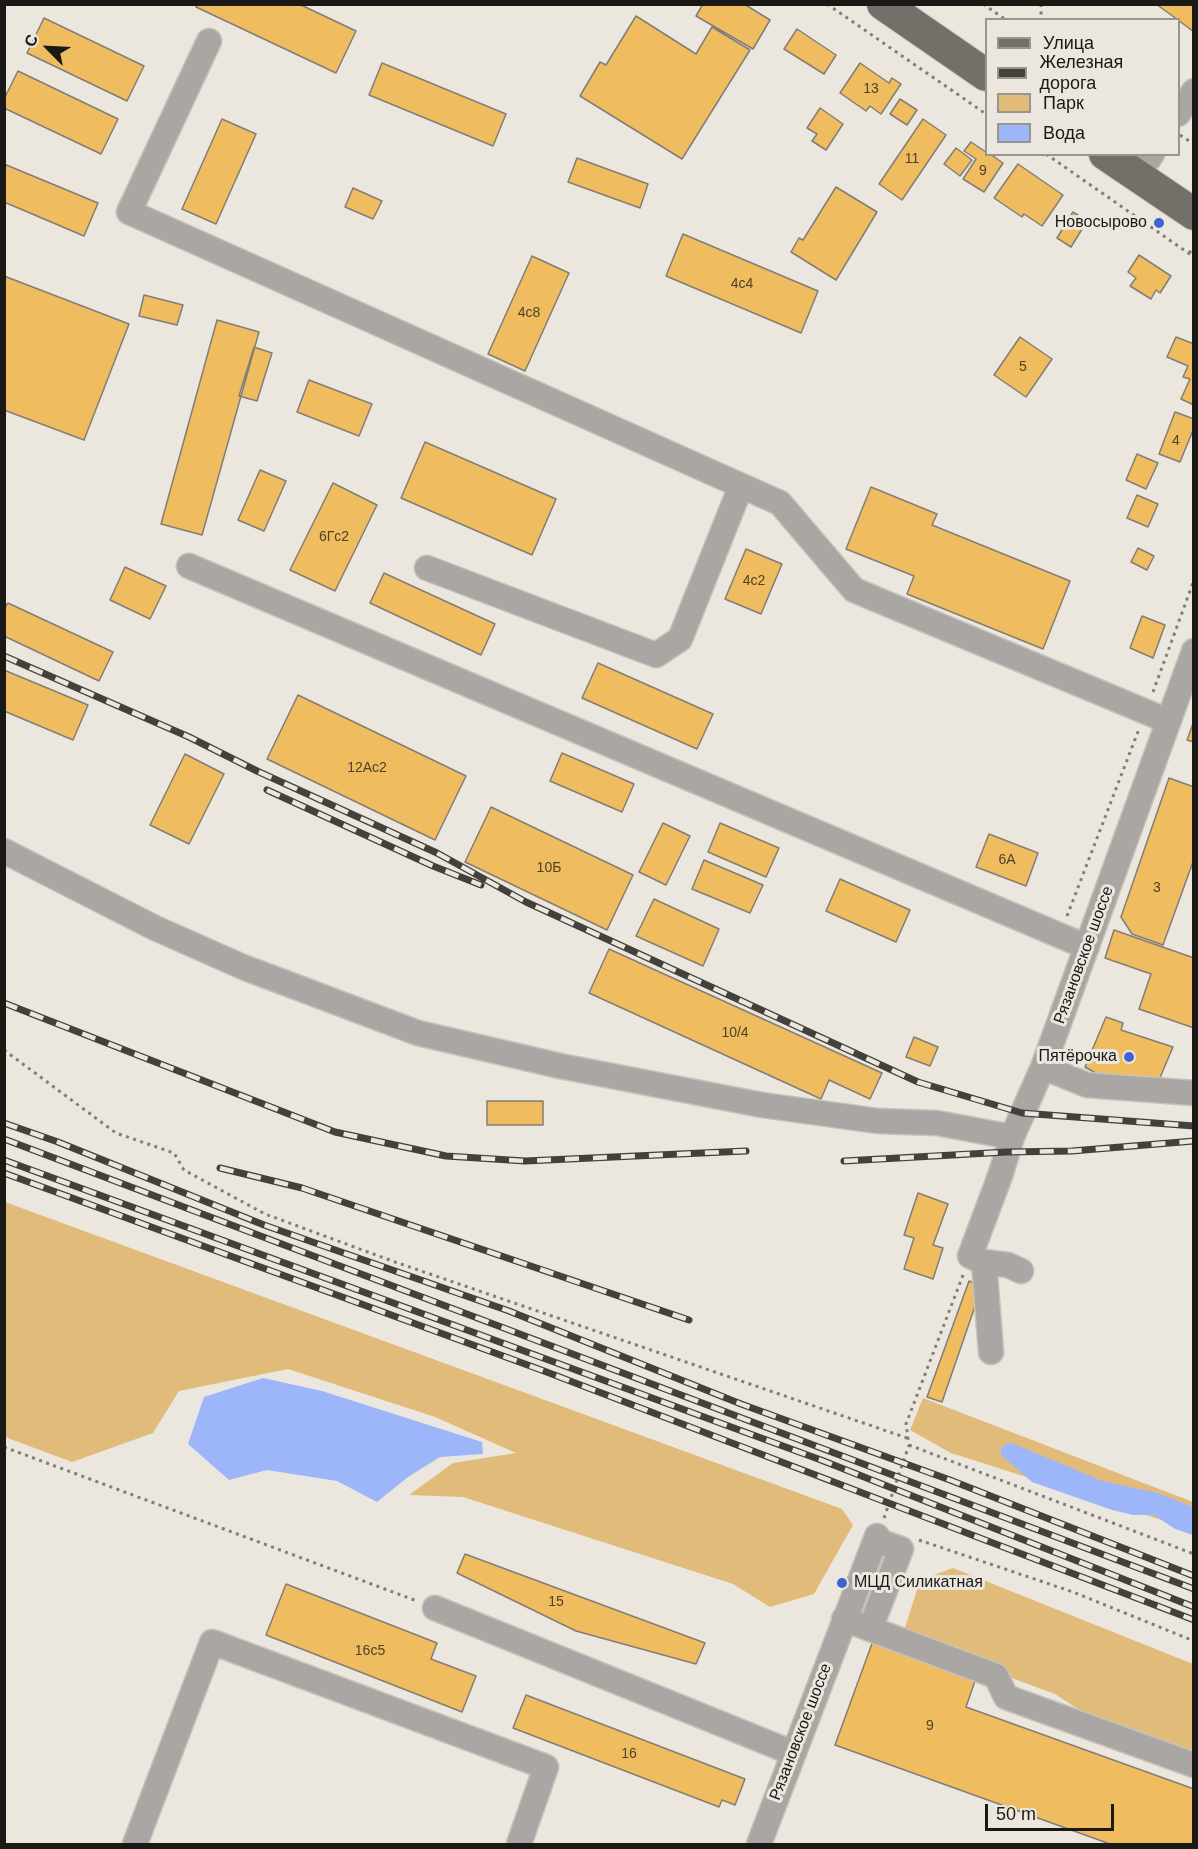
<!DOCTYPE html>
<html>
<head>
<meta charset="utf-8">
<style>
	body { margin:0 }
	#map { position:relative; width:1198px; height:1849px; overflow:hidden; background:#ece7de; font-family:Arial,sans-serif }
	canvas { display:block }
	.frame { position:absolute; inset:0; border:6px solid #1b1916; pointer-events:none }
	.legend { position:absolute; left:985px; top:18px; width:195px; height:138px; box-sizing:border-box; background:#ece7de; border:2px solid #98958e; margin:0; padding:8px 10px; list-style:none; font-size:18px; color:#1b1916 }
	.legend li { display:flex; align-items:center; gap:12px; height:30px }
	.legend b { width:30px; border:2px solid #98958e }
	.north { position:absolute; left:18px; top:18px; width:60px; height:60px; -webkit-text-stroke:4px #ece7de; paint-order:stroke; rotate:294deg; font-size:16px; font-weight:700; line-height:24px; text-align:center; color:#1b1916 }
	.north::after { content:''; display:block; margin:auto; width:21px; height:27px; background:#1b1916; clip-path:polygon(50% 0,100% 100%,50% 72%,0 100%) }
	.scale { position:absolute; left:985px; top:1804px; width:129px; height:27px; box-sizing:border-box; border:3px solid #1b1916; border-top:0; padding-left:8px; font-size:18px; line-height:21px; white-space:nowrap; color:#1b1916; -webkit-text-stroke:4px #ece7de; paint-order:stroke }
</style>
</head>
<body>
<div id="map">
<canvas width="1198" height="1849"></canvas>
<div class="frame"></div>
<ul class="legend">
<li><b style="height:8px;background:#747069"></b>Улица</li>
<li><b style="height:8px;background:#44413d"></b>Железная дорога</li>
<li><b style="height:16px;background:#e0bb7a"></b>Парк</li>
<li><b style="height:16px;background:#9cb6f9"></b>Вода</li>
</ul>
<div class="north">С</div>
<div class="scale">50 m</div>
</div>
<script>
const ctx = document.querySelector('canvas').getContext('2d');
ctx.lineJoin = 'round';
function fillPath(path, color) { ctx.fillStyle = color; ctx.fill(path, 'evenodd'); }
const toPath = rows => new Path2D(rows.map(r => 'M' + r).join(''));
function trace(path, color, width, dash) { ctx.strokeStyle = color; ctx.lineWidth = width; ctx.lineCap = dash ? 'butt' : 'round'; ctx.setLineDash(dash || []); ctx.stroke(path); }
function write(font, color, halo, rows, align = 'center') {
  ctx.font = font + ' Arial,sans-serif'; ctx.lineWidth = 6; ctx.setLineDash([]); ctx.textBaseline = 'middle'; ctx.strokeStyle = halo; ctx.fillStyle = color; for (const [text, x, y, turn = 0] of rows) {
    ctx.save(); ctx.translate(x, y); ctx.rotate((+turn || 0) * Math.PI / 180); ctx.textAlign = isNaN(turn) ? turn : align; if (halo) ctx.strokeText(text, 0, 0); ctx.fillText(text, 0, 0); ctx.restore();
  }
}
fillPath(toPath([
	[5,1202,842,1509,853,1525,814,1594,770,1607,733,1584,463,1497,409,1495,453,1463,516,1453,435,1417,288,1369,179,1391,153,1433,72,1462,5,1437],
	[923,1398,1193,1502,1193,1530,951,1453,910,1430],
	[953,1568,1193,1664,1193,1759,1122,1738,1055,1694,971,1663,903,1634,920,1580]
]), '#e0bb7a');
fillPath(toPath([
	[263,1378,322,1391,482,1442,483,1454,440,1457,408,1477,377,1502,337,1481,267,1470,229,1480,188,1444,204,1397],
	[1012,1443,1102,1481,1158,1493,1193,1507,1193,1535,1175,1529,1154,1515,1133,1515,1112,1510,1032,1482,1001,1455,1001,1449,1005,1444]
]), '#9cb6f9');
const building = toPath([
	[197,4,299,4,356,31,336,73,196,7,197,4],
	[703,4,744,4,770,20,753,49,696,16,703,4],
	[1156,4,1194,4,1194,32,1178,20,1156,4],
	[636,16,696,54,712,27,750,50,682,159,580,96,600,62,606,65,636,16],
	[44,18,144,66,127,101,27,53,44,18],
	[797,29,836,55,824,74,784,49,797,29],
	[382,63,506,114,493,146,369,95,382,63],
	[860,63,889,83,892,78,901,84,881,114,870,106,866,111,840,93,860,63],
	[18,71,118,119,101,154,4,108,4,99,18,71],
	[900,99,917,110,907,125,890,114,900,99],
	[820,108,843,124,826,150,812,141,817,134,807,128,820,108],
	[222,119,256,134,216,224,182,209,222,119],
	[923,119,946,135,902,200,879,184,923,119],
	[971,142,986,152,986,154,990,154,1003,163,984,192,963,179,976,159,964,151,971,142],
	[956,148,972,160,960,176,944,164,956,148],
	[577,158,648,184,640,208,568,182,577,158],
	[4,164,98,203,84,236,4,202,4,164],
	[1018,164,1063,195,1042,226,1024,214,1022,217,994,198,1018,164],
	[836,187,877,212,836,280,791,252,799,238,803,240,836,187],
	[353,188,382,201,373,219,345,207,353,188],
	[1073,212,1087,221,1071,247,1057,238,1073,212],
	[683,234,818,291,801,333,666,276,683,234],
	[1139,255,1171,276,1160,293,1156,290,1151,299,1130,286,1136,278,1128,272,1139,255],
	[532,256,569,273,525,371,488,354,532,256],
	[4,276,129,324,84,440,4,410,4,276],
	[144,295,183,305,177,325,139,316,144,295],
	[217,320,259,332,202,535,161,524,217,320],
	[1020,337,1052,359,1026,397,994,375,1020,337],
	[1176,337,1194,344,1194,405,1181,399,1190,379,1183,377,1188,366,1167,357,1176,337],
	[254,347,272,353,257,401,239,396,254,347],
	[309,380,372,404,359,436,297,412,309,380],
	[1175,412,1194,419,1194,428,1180,462,1159,454,1175,412],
	[425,442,556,499,532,555,401,498,425,442],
	[1137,454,1158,463,1146,489,1126,480,1137,454],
	[260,470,286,481,264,531,238,520,260,470],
	[333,483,377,505,335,591,290,570,333,483],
	[871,487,937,514,932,525,1070,581,1043,649,907,594,914,576,846,549,871,487],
	[1137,495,1158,504,1148,527,1127,518,1137,495],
	[1138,548,1154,556,1147,570,1131,562,1138,548],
	[746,549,782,564,761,614,725,599,746,549],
	[125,567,166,586,150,619,110,600,125,567],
	[384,573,495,624,481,655,370,603,384,573],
	[8,603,113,652,99,681,4,636,4,609,8,603],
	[1142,616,1165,625,1153,658,1130,648,1142,616],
	[598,663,713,714,697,749,582,698,598,663],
	[4,670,88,705,73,740,4,711,4,670],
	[298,695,466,776,435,840,267,759,298,695],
	[1194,721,1194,742,1187,740,1194,721],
	[562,753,634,784,622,812,550,781,562,753],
	[185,754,224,774,189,844,150,825,185,754],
	[1169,778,1194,787,1194,859,1163,945,1132,934,1121,917,1169,778],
	[491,807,633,875,607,930,465,862,491,807],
	[663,823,690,836,666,885,639,872,663,823],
	[720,823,779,848,766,877,708,852,720,823],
	[989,834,1038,853,1026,886,976,867,989,834],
	[704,860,763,885,750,913,692,889,704,860],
	[840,879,910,910,896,942,826,911,840,879],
	[654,899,719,929,703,966,636,936,654,899],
	[1114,930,1194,958,1194,1028,1139,1009,1151,974,1105,958,1114,930],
	[609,949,882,1073,870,1099,829,1080,821,1099,589,993,609,949],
	[1106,1017,1123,1023,1121,1030,1173,1047,1159,1080,1099,1075,1085,1067,1106,1017],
	[914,1037,938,1047,930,1066,906,1057,914,1037],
	[487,1101,543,1101,543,1125,487,1125,487,1101],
	[918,1193,948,1204,933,1245,943,1248,933,1279,904,1269,914,1238,904,1235,918,1193],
	[969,1281,982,1286,942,1402,927,1397,969,1281],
	[465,1554,705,1643,696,1664,576,1631,457,1573,465,1554],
	[286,1584,437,1643,431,1659,476,1676,462,1712,266,1635,286,1584],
	[874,1638,977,1675,966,1707,1194,1789,1194,1844,1110,1844,835,1745,874,1638],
	[526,1695,745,1779,735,1805,722,1800,719,1807,513,1728,526,1695]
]);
fillPath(building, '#efbc5f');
trace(building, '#827d75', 1.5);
const minor = toPath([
	[209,41,129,212,780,503,854,590,1168,721],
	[1178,114,1194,91],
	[1148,160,1152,154],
	[189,566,1087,947],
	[427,568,656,655,680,639,741,486],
	[4,851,155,928,243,967,418,1033,560,1066,762,1105,878,1121,937,1123,1012,1137],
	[1043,1067,1087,1085,1194,1093],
	[984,1262,1008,1265,1021,1271],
	[991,1352,984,1262,970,1256,1000,1176,1012,1137,1043,1067,1194,651],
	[435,1608,793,1753],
	[844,1619,996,1676,1006,1697,1194,1765],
	[870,1629,901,1549,876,1540],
	[135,1844,212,1642,546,1767,519,1844],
	[759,1844,877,1536]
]);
const major = toPath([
	[883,4,986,75],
	[1105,154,1194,214]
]);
trace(minor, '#c6c2ba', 27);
trace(major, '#c6c2ba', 34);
trace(toPath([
	[827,4,986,114],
	[983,4,1006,20],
	[1041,4,1041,20],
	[1180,135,1194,144],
	[1046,154,1194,257],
	[1189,253,1194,248],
	[1153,692,1194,580],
	[1067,916,1139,729],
	[4,1050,116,1133,174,1153,184,1170,265,1214,395,1262,907,1438],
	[909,1445,1194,1554],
	[4,1447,417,1601],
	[884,1518,909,1445,906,1424,963,1275],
	[919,1540,1073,1592,1194,1641]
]), '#817d78', 3, [3, 4.5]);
trace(minor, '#a9a6a3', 24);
trace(major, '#747069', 32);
const rail = toPath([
	[4,656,189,737,257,771,437,853,526,902,918,1082,1022,1113,1194,1126],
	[267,790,433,866,481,885],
	[4,1003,335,1132,446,1156,525,1161,746,1151],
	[4,1123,58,1142,264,1225,509,1311,741,1404,950,1480,1194,1576],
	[4,1139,1194,1589],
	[4,1160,821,1460,1194,1607],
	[844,1161,1007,1152,1072,1151,1194,1141],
	[220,1168,302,1188,689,1320],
	[4,1173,544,1371,1194,1620]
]);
trace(rail, '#44413d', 7);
trace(rail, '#ece7de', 4.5, [14]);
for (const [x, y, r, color] of [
	[1159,223,6,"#4062d4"],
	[1129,1057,6,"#4062d4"],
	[842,1583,6,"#4062d4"]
]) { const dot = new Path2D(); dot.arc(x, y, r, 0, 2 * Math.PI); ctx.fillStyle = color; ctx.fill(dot); trace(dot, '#ece7de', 2); }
write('14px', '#504228', null, [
	["13",871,89],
	["11",912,159],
	["9",983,171],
	["4с4",742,284],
	["4с8",529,313],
	["5",1023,367],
	["4",1176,441],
	["6Гс2",334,537],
	["4с2",754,581],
	["12Ас2",367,768],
	["6А",1007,860],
	["10Б",549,868],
	["3",1157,888],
	["10/4",735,1033],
	["15",556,1602],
	["16с5",370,1651],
	["9",930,1726],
	["16",629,1754]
]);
write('16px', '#1b1916', '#ece7de', [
	["Новосырово",1147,223],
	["Пятёрочка",1117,1057],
	["МЦД Силикатная",854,1583,"left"]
], 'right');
write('16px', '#1b1916', '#ece7de', [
	["Рязановское шоссе",1084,955,-70],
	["Рязановское шоссе",801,1732,-69]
]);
</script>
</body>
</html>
